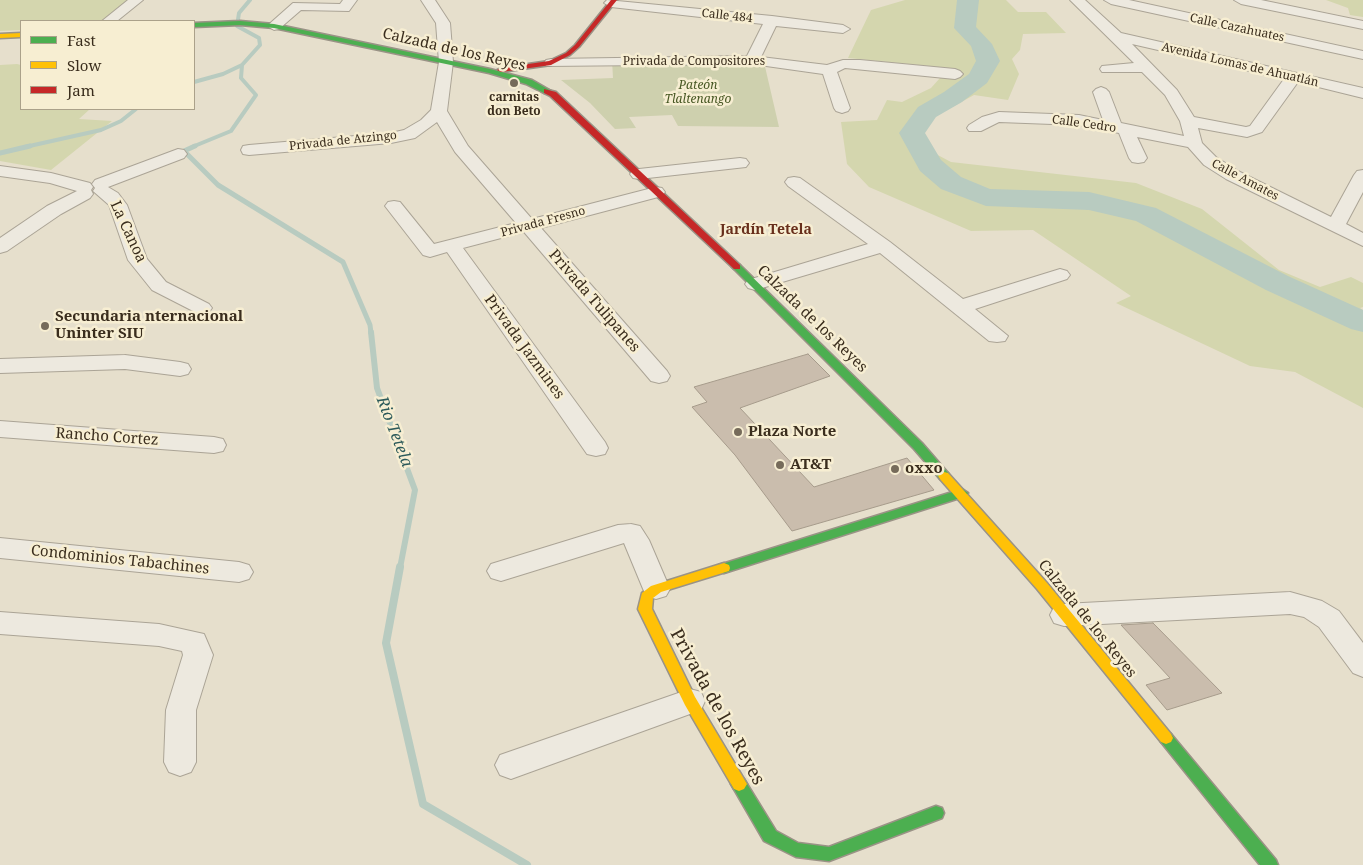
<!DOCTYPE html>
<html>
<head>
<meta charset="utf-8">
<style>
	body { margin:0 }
	#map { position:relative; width:1363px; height:865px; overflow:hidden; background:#e6dfcc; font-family:"Noto Serif",serif }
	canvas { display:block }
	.legend { position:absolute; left:20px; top:20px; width:175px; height:90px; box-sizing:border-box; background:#f7eed2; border:1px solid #aba18a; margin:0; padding:6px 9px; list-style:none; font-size:15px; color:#3a2d1d }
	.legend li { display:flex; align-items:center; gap:10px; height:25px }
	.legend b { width:25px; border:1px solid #aba18a }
</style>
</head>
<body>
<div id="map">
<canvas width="1363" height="865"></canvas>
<ul class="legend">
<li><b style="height:6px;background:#4caf50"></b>Fast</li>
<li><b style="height:6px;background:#ffc107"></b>Slow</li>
<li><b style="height:6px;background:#c62828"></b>Jam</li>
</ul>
</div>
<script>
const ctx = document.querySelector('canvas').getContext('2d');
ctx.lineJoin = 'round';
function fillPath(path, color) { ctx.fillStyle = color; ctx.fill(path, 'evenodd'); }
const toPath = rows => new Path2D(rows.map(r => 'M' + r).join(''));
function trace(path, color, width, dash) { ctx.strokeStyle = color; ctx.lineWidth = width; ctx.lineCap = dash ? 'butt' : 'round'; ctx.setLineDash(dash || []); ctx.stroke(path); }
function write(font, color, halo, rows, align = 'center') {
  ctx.font = font + ' "Noto Serif",serif'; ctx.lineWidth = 5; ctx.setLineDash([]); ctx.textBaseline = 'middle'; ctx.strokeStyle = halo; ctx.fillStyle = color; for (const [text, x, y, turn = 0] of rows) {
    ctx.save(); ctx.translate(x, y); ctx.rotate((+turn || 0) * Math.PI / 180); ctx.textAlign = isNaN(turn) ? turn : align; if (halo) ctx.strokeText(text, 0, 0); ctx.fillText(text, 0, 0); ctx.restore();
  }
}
fillPath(toPath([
	[0,0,131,0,105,21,21,21,21,30,0,31],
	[905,0,1006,0,1018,12,1046,12,1066,33,1023,34,1020,50,1012,59,1019,74,1008,100,974,95,927,121,923,133,932,152,951,162,1136,183,1202,209,1279,270,1320,287,1351,277,1363,283,1363,307,1360,308,1363,310,1363,408,1295,372,1250,366,1116,303,1131,296,1033,230,971,231,869,187,847,164,841,122,877,120,887,100,902,102,931,88,949,68,848,58,871,10],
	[1326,0,1363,0,1363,17,1350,15,1348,8],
	[17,64,21,65,21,109,90,109,79,119,112,121,51,170,0,161,0,65]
]), '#d4d6ae');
fillPath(toPath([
	[763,58,779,127,678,126,672,115,629,117,636,128,615,129,590,103,561,80,613,78,612,60]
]), '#ced0ae');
trace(toPath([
	[194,82,223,74,242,65,260,45,259,38,237,26,239,13,250,0],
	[25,147,101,130,121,121,136,109],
	[192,147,231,131,256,95,241,78,242,65]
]), '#b8cbc0', 4);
trace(toPath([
	[195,146,184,151,218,185,343,262,370,325,371,333],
	[0,153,30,146]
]), '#b8cbc0', 5);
trace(toPath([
	[371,332,377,388,415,490,400,568]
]), '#b8cbc0', 6);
trace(toPath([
	[400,567,386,643,423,804,527,865]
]), '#b8cbc0', 8);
fillPath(toPath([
	[957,0,979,0,976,27,992,44,1000,61,987,83,962,102,936,117,925,133,941,160,961,177,990,189,1089,192,1156,208,1288,276,1363,310,1363,332,1351,329,1266,290,1136,221,1089,210,986,206,941,189,920,171,899,133,918,107,944,92,969,74,976,61,971,46,954,28,957,0]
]), '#b8cbc0');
const building = toPath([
	[808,354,830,376,740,408,814,487,907,458,934,490,792,531,735,455,692,407,707,402,694,387,808,354],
	[1153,623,1222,693,1167,710,1146,685,1170,678,1121,625,1153,623]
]);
fillPath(building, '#cabdad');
trace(building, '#a69b8b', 1);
const street = toPath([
	[128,0,143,0,117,21,102,21,128,0],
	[343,0,357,0,349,11,301,10,279,29,274,30,267,26,293,3,340,4,343,0],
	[421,0,435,0,450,23,453,62,447,111,468,146,532,219,656,187,662,188,665,192,662,196,541,228,667,371,670,376,667,381,659,383,651,381,524,232,463,248,605,442,608,448,605,454,596,456,587,454,447,252,430,257,423,255,385,206,388,202,394,201,400,202,434,244,516,223,455,152,437,122,415,138,391,143,249,155,243,154,241,150,243,146,249,145,391,133,404,130,421,120,431,110,439,62,436,23,421,0],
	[607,0,772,16,843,25,850,29,843,33,776,26,761,57,827,65,843,60,860,60,955,69,960,71,963,74,960,77,955,79,845,68,837,72,850,108,848,111,842,113,836,111,834,108,823,74,752,64,546,66,544,63,546,60,551,59,747,56,763,24,611,7,604,3,607,0],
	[1070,0,1085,0,1121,33,1363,88,1363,98,1298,82,1262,132,1247,137,1198,128,1202,143,1216,157,1238,171,1331,217,1354,175,1357,171,1363,170,1363,192,1346,224,1363,233,1363,246,1226,179,1204,165,1188,147,1137,137,1147,158,1144,162,1138,163,1132,162,1129,158,1119,133,1079,125,999,122,981,131,969,131,967,128,969,125,982,117,999,112,1079,115,1103,120,1093,92,1096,89,1101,87,1106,89,1109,92,1121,123,1184,136,1180,121,1165,95,1142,72,1102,72,1100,69,1102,66,1134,63,1070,0],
	[1132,44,1284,79,1250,126,1246,127,1194,117,1177,90,1132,44],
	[1104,0,1129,0,1363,51,1363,59,1111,4,1104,0],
	[1234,0,1261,0,1363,21,1363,29,1241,4,1234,0],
	[178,149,184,150,187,154,184,158,108,187,118,193,127,205,147,259,166,282,209,304,212,308,209,312,202,314,195,312,152,290,128,260,109,205,93,191,95,188,92,184,95,180,178,149],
	[740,158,746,159,749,163,746,167,639,179,633,178,630,174,633,170,639,169,740,158],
	[0,166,51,173,90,183,93,187,91,190,93,194,90,198,61,214,7,251,0,253,0,238,47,206,77,191,50,183,0,176,0,166],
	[794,177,800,178,890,242,963,299,1060,269,1067,271,1070,275,1067,279,975,309,1008,336,1005,341,997,342,989,341,880,253,762,288,755,290,748,288,745,284,748,280,868,244,788,186,785,182,788,178,794,177],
	[125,355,180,362,188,364,191,369,188,374,180,376,125,369,0,373,0,359,125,355],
	[0,421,214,437,223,439,226,445,223,451,214,453,0,437,0,421],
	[631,524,640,526,649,540,670,589,666,596,656,599,646,596,624,543,501,581,491,578,487,571,491,564,618,525,631,524],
	[0,538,239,562,249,565,253,572,249,579,239,582,0,558,0,538],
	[1290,592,1322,601,1339,611,1363,643,1363,677,1353,673,1319,627,1304,617,1290,614,1064,626,1054,623,1050,615,1054,607,1064,604,1290,592],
	[0,612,159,624,204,634,213,655,196,710,196,762,191,772,180,776,169,772,164,762,166,710,183,655,182,651,159,646,0,634,0,612],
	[690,689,701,692,705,701,701,710,511,779,500,775,495,765,500,755,690,689]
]);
const fast = toPath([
	[240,21,274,24,490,69,532,80,551,91,544,93,526,84,489,73,274,28,240,25,194,27,194,23,240,21],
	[737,264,740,265,922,443,948,473,950,476,948,479,940,479,914,449,732,267,737,264],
	[962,489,968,493,966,496,724,573,719,571,718,568,719,565,962,489],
	[1166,732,1171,734,1276,860,1278,865,1260,865,1161,742,1159,738,1161,734,1166,732],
	[739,777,744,779,776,831,798,843,829,847,936,806,942,808,944,813,942,818,829,861,796,857,764,841,731,784,734,779,739,777]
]);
const slow = toPath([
	[21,33,21,37,0,38,0,34,21,33],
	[944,472,948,473,1047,583,1171,734,1173,738,1171,742,1166,744,1161,742,1037,589,940,479,938,476,944,472],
	[724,563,729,565,730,568,729,571,661,592,653,598,652,609,695,697,744,779,747,784,744,789,739,791,734,789,685,705,638,609,642,593,651,586,724,563]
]);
const jam = toPath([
	[611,0,617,0,579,47,570,55,551,65,501,72,497,70,501,68,549,61,566,53,575,45,611,0],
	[544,89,556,92,740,265,740,269,734,269,550,96,544,93,544,89]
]);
trace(street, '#aba496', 2);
trace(fast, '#9a9386', 3);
trace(slow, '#9a9386', 3);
trace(jam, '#9a9386', 3);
fillPath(street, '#ede9df');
fillPath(fast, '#4caf50');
fillPath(slow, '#ffc107');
fillPath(jam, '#c62828');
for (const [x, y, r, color] of [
	[514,83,5,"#766b5a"],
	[45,326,5,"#766b5a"],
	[738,432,5,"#766b5a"],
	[780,465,5,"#766b5a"],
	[895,469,5,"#766b5a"]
]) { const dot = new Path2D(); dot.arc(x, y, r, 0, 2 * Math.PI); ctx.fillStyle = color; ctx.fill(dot); trace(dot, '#f7eed2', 2); }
write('12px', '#3a2d1d', '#f7eed2', [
	["Calle 484",727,16,6],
	["Calle Cazahuates",1237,28,12],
	["Privada de Compositores",694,62],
	["Avenida Lomas de Ahuatlán",1240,65,13],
	["Calle Cedro",1084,124,8],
	["Privada de Atzingo",343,141,-6],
	["Calle Amates",1245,180,28],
	["Privada Fresno",543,222,-15]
]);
write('italic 12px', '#475723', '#f7eed2', [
	["Pateón",698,86],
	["Tlaltenango",698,100]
]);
write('bold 12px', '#3a2d1d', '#f7eed2', [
	["carnitas",514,98],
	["don Beto",514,112]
]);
write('bold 14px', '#682f1b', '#f7eed2', [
	["Jardín Tetela",766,230]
]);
write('15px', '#3a2d1d', '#f7eed2', [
	["Calzada de los Reyes",454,50,13],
	["La Canoa",128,232,65],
	["Privada Tulipanes",594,301,49],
	["Calzada de los Reyes",812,319,44],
	["Privada Jazmines",524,347,54],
	["Rancho Cortez",107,437,4],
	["Condominios Tabachines",120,560,6],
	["Calzada de los Reyes",1087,619,51]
]);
write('bold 15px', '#3a2d1d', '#f7eed2', [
	["Secundaria nternacional",55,317],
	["Uninter SIU",55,334],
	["Plaza Norte",748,432],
	["AT&T",790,465],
	["oxxo",905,469]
], 'left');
write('italic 16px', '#2c5a5a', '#f7eed2', [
	["Rio Tetela",394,432,69]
]);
write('18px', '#3a2d1d', '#f7eed2', [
	["Privada de los Reyes",717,707,61]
]);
</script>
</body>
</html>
